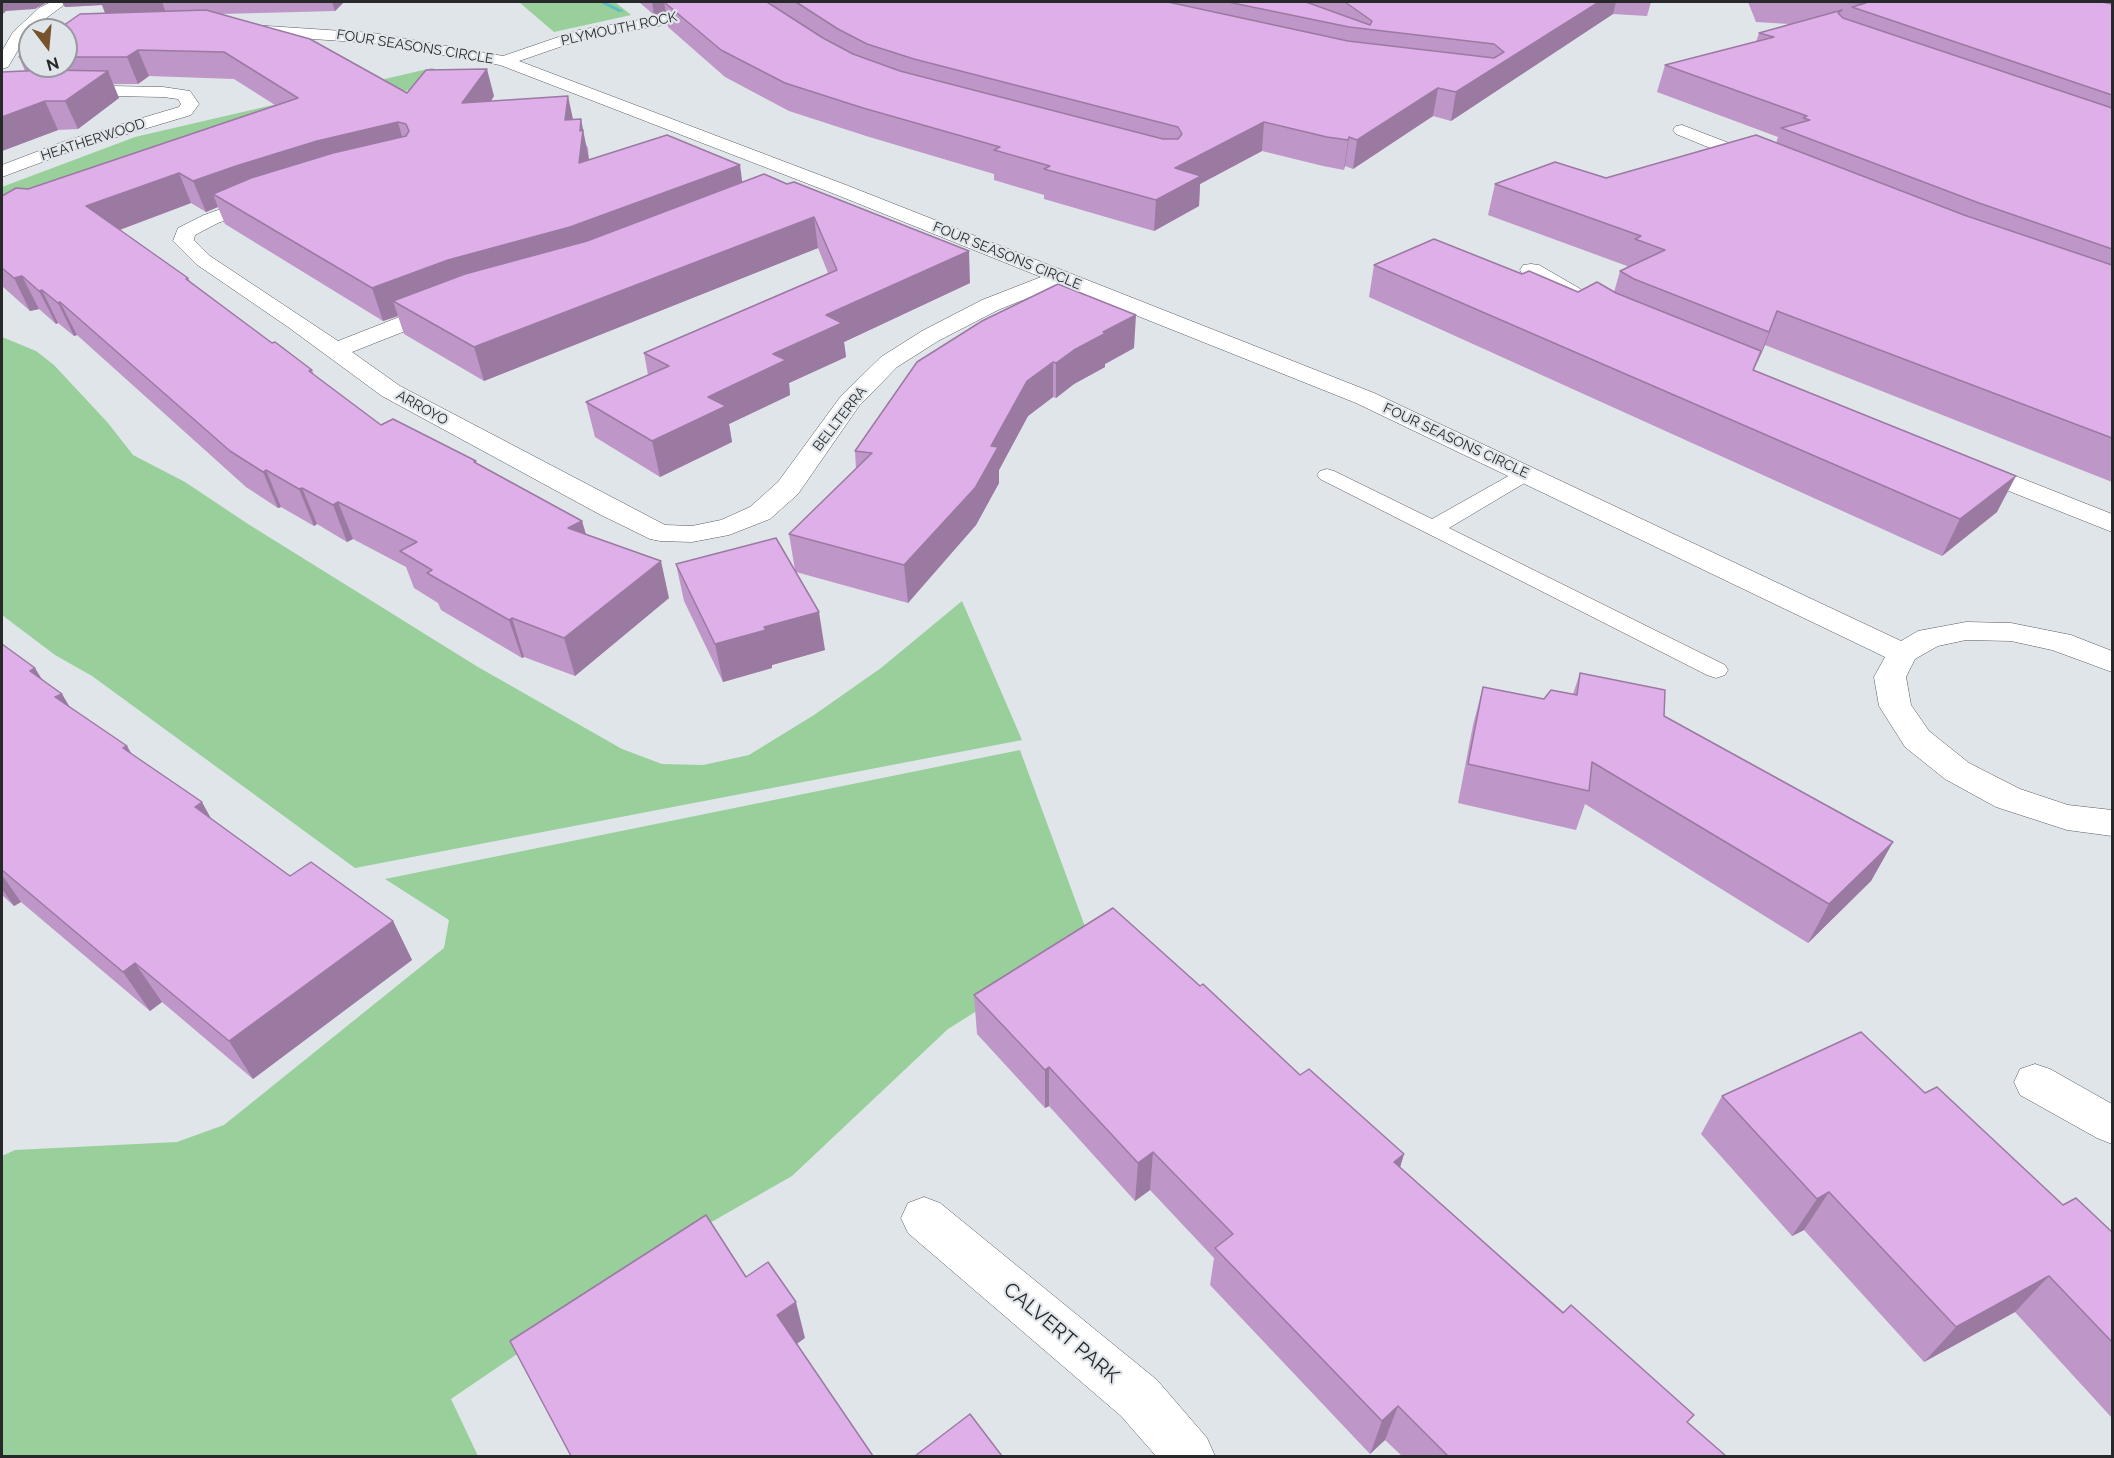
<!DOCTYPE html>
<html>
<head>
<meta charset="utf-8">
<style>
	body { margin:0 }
	#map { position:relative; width:2114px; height:1458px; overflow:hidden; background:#e0e5ea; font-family:Raleway,sans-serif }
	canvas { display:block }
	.frame { position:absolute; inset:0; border:3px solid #26282a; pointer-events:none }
	.north { position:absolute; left:18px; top:18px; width:60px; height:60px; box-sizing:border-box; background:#e0e5ea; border:2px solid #96999d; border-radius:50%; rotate:164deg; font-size:16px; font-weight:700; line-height:24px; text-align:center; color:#26282a }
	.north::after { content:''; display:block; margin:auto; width:21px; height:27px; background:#77532d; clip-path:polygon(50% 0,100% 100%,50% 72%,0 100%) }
</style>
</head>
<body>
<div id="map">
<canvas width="2114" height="1458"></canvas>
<div class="frame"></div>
<div class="north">N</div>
</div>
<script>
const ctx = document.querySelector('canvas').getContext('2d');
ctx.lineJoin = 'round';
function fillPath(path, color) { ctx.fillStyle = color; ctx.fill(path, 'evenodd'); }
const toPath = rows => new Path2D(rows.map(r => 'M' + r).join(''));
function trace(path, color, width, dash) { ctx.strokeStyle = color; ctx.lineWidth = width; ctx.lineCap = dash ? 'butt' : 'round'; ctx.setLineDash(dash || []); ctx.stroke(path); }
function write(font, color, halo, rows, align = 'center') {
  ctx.font = font + ' Raleway,sans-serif'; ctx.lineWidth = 4.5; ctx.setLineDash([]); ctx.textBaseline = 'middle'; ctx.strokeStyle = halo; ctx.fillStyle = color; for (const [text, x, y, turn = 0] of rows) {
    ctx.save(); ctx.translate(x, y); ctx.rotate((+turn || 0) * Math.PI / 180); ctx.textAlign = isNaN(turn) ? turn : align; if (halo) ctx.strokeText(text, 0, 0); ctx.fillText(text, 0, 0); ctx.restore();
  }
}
fillPath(toPath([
	[519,2,615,2,631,15,554,32],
	[432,68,458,78,343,106,2,223,2,187,135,137],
	[2,337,36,351,54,365,108,423,133,455,185,482,248,524,478,667,622,749,662,764,703,765,749,755,814,715,881,668,962,601,1022,740,355,868,92,676,55,655,2,615],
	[1020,750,1090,940,948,1029,792,1176,708,1224,451,1399,478,1456,2,1456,2,1156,15,1150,177,1142,224,1125,444,948,449,920,385,879]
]), '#98cf9b');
fillPath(toPath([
	[599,2,606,2,624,11,619,12,599,2]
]), '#5bc0c5');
const lane = toPath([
	[1526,468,1533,470,1536,474,1533,478,1449,528,1725,665,1728,670,1725,675,1716,678,1707,675,1320,479,1317,475,1320,471,1327,469,1334,471,1432,519,1519,470,1526,468]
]);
const street = toPath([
	[51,2,68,2,30,30,8,67,2,69,2,51,13,32,39,8,51,2],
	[748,2,780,2,773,6,583,39,519,61,846,185,1374,393,1901,641,1918,631,1966,622,2011,623,2071,635,2112,651,2112,672,2052,650,2011,641,1966,640,1938,646,1915,659,1906,677,1911,705,1929,731,1969,763,2020,789,2068,805,2112,810,2112,836,2067,830,1996,807,1945,779,1905,747,1879,706,1874,677,1885,657,1356,403,1060,285,998,310,938,341,897,367,859,406,798,494,770,519,729,535,692,542,660,541,650,539,599,514,382,396,288,327,196,264,173,241,178,228,204,215,257,196,271,196,274,200,271,204,218,223,195,235,194,240,210,256,338,341,435,303,443,301,451,303,454,308,451,313,352,352,400,386,665,525,692,526,721,520,750,507,778,482,841,396,881,357,922,331,982,300,1041,277,832,193,500,65,373,43,237,34,229,29,237,24,373,33,503,56,579,30,748,2],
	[59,85,163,87,190,91,199,104,191,115,77,149,2,177,2,165,65,141,179,107,181,104,178,99,163,97,59,95,2,98,2,88,59,85],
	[1682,125,1768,158,1770,162,1768,166,1761,168,1754,166,1676,134,1673,130,1676,126,1682,125],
	[1531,264,1539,265,1591,295,1594,300,1591,305,1583,307,1575,305,1523,275,1520,270,1523,265,1531,264],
	[1970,458,2112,514,2112,532,1961,472,1957,466,1961,460,1970,458],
	[2035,1064,2050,1069,2112,1104,2112,1144,2097,1138,2020,1095,2014,1082,2020,1069,2035,1064],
	[924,1197,940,1203,1157,1380,1207,1438,1215,1456,1156,1456,1121,1416,908,1233,901,1218,908,1203,924,1197]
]);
trace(lane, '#575b60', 1);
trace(street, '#575b60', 1);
fillPath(lane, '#fff');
fillPath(street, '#fff');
fillPath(toPath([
	[62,2,344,2,335,11,221,14,407,93,494,96,491,101,573,120,588,148,589,160,742,182,970,283,844,342,846,357,789,383,790,395,729,424,732,442,660,477,595,437,586,402,648,375,644,353,828,273,818,248,484,381,404,334,398,316,383,321,225,224,218,207,206,212,191,203,120,230,188,278,190,281,272,343,312,370,314,375,381,425,477,464,582,521,586,534,669,598,575,676,524,657,522,658,441,610,438,603,414,588,406,567,353,539,347,542,317,524,314,526,281,507,278,508,246,487,77,335,74,336,58,323,56,324,39,309,30,311,2,286,2,196,28,189,275,105,234,79,149,76,138,84,113,84,119,98,78,129,58,130,2,151,2,72,25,71,19,57,30,49,30,66,66,66,66,30,105,13,102,5,65,7],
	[639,2,767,2,771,4,771,2,1306,2,1309,3,1308,2,1651,2,1647,16,1613,14,1451,121,1433,116,1353,169,1345,166,1344,170,1323,166,1262,151,1200,184,1199,206,1154,231,1044,199,1044,195,994,180,994,174,866,136,789,111,725,77,668,27,666,13,654,15],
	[1748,2,2112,2,2112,482,1765,345,1754,370,1997,512,1942,556,1369,297,1374,265,1522,274,1578,292,1614,292,1620,271,1627,268,1627,266,1488,215,1495,184,1606,178,1776,143,1778,137,1657,92,1665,65,1756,42,1759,33,1789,24,1756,22],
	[1134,348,1105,364,1105,367,1074,384,1056,398,1053,397,1028,416,999,470,999,483,976,525,908,603,796,572,825,650,772,665,772,668,723,682,684,601,676,564,795,570,789,534,856,469,855,451,917,362],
	[2,644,43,680,62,694,69,706,131,753,211,819,290,876,393,921,412,960,253,1079,162,1002,150,1011,21,902,14,906,2,895],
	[1580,673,1664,716,1893,842,1871,881,1808,943,1585,804,1576,830,1458,803,1473,725,1483,687,1544,699,1573,694],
	[974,995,1300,1075,1404,1154,1400,1167,1726,1456,1402,1456,1385,1440,1370,1454,1210,1285,1214,1258,1150,1190,1135,1201,1049,1106,1045,1108,977,1034],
	[1925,1093,2063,1205,2112,1232,2112,1418,2015,1312,1924,1362,1804,1230,1792,1236,1701,1134,1722,1096]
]), '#bf96c8');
fillPath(toPath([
	[2,2,48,2,35,9,6,11,2,15],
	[62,2,162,2,169,21,110,25,102,5,65,7],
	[332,2,344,2,335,11],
	[652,2,664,2,666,13,654,15],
	[1599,2,1616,2,1613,14,1451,121,1456,92],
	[138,50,149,76,138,84,127,57],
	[487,69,494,96,470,132,462,103],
	[108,71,119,98,78,129,65,101],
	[1438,88,1433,116,1353,169,1357,140],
	[568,96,574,124,565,120],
	[45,101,58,130,2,151,2,117],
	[581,119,589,160,579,163,580,131],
	[398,122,406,151,213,194,218,207,206,212,193,181,236,166,317,141],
	[1264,122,1262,151,1200,184,1199,206,1154,231,1156,200,1175,168],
	[1349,137,1345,166,1344,170,1348,140],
	[740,165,744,195,393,301,398,316,383,321,372,288,448,260],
	[179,173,191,203,100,237,86,206],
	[814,217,818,248,484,381,474,347],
	[969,251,970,283,844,342,846,357,789,383,790,395,729,424,732,442,660,477,652,441,708,397,826,315],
	[22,276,39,309,30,311,14,278],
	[42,290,58,323,56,324,39,291],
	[60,302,77,335,74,336,58,303],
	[1777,311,1765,345,1756,366,1769,332],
	[1136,315,1134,348,1105,364,1105,367,1074,384,1056,398,1056,363,1074,350,1103,332],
	[1053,362,1053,397,1028,416,999,470,999,483,976,525,908,603,904,565,991,446,1027,381],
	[266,470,281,507,278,508,263,472],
	[2016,476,1997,512,1942,556,1960,519],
	[302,488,317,524,314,526,299,489],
	[338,502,353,539,347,542,333,505],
	[582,521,592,558,568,528],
	[661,561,669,598,575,676,564,638],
	[819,612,825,650,772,665,772,668,723,682,715,644,764,627],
	[512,618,524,657,522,658,509,620],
	[35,668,59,707,30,671],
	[62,694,85,733,55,697],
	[127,746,150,785,123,748],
	[202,802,224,842,195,807],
	[1893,842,1871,881,1808,943,1829,904],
	[2,875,21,902,14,906,2,889],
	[393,921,412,960,253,1079,229,1041],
	[135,963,162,1002,150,1011,123,972],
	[1049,1067,1049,1106,1045,1108,1045,1070],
	[1153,1152,1150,1190,1135,1201,1138,1163],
	[1404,1154,1393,1191,1394,1162],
	[1829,1192,1804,1230,1792,1236,1817,1199],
	[2049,1276,2015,1312,1924,1362,1956,1327],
	[796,1302,805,1338,787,1351,777,1315],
	[1398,1406,1385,1440,1370,1454,1382,1421]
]), '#9b7aa2');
const building = toPath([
	[664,2,767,2,823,38,853,54,900,71,1163,139,1178,139,1182,134,1178,127,914,59,867,44,838,29,796,2,1168,2,1348,41,1494,58,1504,52,1494,44,1349,27,1228,2,1306,2,1370,25,1372,21,1345,2,1599,2,1456,92,1438,88,1357,140,1349,137,1348,140,1327,137,1264,122,1175,168,1201,176,1156,200,1044,169,1050,166,994,150,1000,147,863,108,785,83,721,50,664,2],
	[1834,2,2102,2,2112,4,2112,95,1852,7,1866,3,1834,2],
	[206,10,310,39,407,93,426,70,487,69,462,103,568,96,565,120,581,119,580,131,583,130,579,163,667,135,740,165,570,227,448,260,372,288,213,194,251,178,333,153,406,136,409,131,406,124,398,122,317,141,236,166,193,181,179,173,86,206,188,278,186,279,272,343,275,342,312,370,309,371,381,425,393,419,476,461,474,462,582,521,568,528,661,561,564,638,512,618,509,620,427,573,432,570,400,551,417,542,338,502,333,505,302,488,299,489,266,470,263,472,230,451,60,302,58,303,42,290,39,291,22,276,14,278,2,268,2,196,16,188,28,189,298,98,224,52,138,50,127,57,66,57,66,30,57,30,80,14,206,10],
	[1842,10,1838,13,1843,18,2112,108,2112,249,1979,203,1781,128,1810,120,1803,118,1807,116,1665,65,1774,37,1759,33,1842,10],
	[30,49,30,57,19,57,30,49],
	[47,70,108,71,65,101,45,101,2,117,2,72,47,70],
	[1756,135,1964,215,2112,265,2112,438,1777,311,1769,332,1634,279,1620,271,1665,250,1635,239,1641,236,1495,184,1555,162,1606,178,1756,135],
	[764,174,787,184,794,182,969,251,826,315,842,323,773,354,786,360,708,397,726,406,652,441,586,402,669,366,644,353,837,270,814,217,474,347,393,301,465,274,587,241,764,174],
	[1434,239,1522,274,1529,271,1578,292,1597,282,1616,293,1761,351,1753,370,2016,476,1960,519,1374,265,1434,239],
	[1058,284,1136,315,1103,332,1106,333,1074,350,1056,363,1053,362,1027,381,991,446,998,447,975,488,904,565,789,534,872,453,855,451,917,362,982,321,1058,284],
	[776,538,819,612,764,627,766,630,715,644,676,564,776,538],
	[2,644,35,668,30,671,62,694,55,697,127,746,123,748,202,802,195,807,290,876,311,862,393,921,229,1041,135,963,123,972,2,870,2,644],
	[1580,673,1665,690,1664,716,1893,842,1829,904,1592,762,1589,791,1468,764,1483,687,1544,699,1551,690,1577,695,1580,673],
	[1113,908,1200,986,1203,984,1300,1075,1309,1069,1404,1154,1394,1162,1563,1313,1571,1305,1694,1415,1687,1422,1726,1456,1448,1456,1398,1406,1382,1421,1215,1248,1233,1234,1153,1152,1138,1163,1049,1067,1045,1070,974,995,1113,908],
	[1861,1032,1925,1093,1937,1087,2063,1205,2076,1198,2112,1232,2112,1342,2049,1276,1956,1327,1829,1192,1817,1199,1722,1096,1861,1032],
	[706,1215,746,1277,768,1262,796,1302,777,1315,873,1456,571,1456,510,1341,706,1215],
	[970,1414,1002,1456,915,1456,970,1414]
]);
fillPath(building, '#deafe8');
trace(building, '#9b7aa2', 1.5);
write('14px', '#26282a', '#e0e5ea', [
	["PLYMOUTH ROCK",619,29,-12],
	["FOUR SEASONS CIRCLE",415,47,9],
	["HEATHERWOOD",93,140,-18],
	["FOUR SEASONS CIRCLE",1007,256,22],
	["ARROYO",422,408,29],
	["BELLTERRA",840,419,-52],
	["FOUR SEASONS CIRCLE",1456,441,25]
]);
write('20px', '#26282a', '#e0e5ea', [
	["CALVERT PARK",1061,1333,40]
]);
</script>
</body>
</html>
